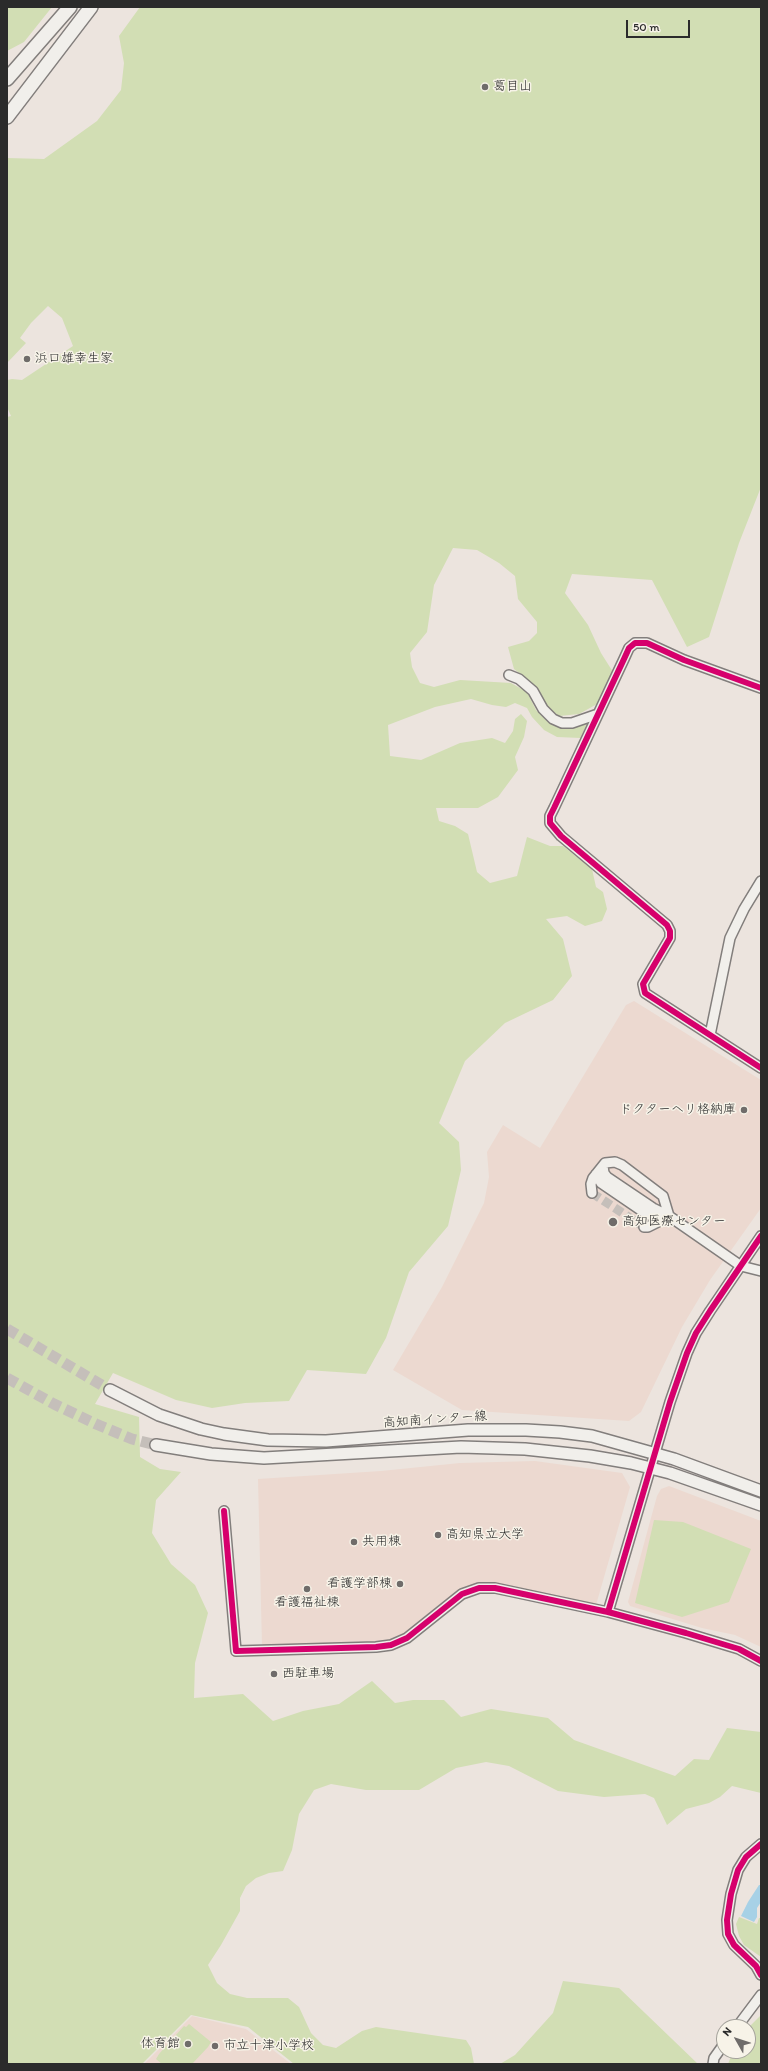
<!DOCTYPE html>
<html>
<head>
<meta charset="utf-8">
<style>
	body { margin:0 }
	#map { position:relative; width:768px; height:2071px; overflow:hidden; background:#ece4de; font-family:Itim,sans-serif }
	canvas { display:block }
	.frame { position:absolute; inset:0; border:8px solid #2b2b2b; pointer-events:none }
	.north { position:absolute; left:716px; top:2019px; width:40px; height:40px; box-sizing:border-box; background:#f7f3e8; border:1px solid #a5a39c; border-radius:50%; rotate:309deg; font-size:11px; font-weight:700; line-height:16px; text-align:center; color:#2b2b2b }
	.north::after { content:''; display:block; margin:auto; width:14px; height:18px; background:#6f6c6a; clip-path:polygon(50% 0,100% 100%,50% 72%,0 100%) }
	.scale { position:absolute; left:626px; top:20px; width:64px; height:18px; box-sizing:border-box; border:2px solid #2b2b2b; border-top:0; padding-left:5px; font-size:12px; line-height:14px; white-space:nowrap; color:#2b2b2b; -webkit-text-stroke:3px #f7f3e8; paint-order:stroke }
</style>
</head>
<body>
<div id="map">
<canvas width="768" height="2071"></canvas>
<div class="frame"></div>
<div class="north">N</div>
<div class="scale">50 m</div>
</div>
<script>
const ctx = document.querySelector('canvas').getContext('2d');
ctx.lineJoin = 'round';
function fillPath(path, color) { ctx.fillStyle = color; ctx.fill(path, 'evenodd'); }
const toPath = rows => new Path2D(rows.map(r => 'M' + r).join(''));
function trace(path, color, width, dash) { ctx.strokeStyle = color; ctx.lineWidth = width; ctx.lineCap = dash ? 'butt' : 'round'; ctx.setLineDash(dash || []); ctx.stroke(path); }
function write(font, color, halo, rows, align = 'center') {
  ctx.font = font + ' Itim,"Klee One",sans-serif'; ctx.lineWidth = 3; ctx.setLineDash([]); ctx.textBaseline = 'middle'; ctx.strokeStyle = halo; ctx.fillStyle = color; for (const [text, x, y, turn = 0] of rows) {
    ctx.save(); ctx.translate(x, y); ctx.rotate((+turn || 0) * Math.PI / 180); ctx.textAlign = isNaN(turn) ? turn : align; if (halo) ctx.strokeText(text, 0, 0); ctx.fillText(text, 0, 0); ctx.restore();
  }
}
fillPath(toPath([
	[634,1001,761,1080,761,1208,710,1280,682,1327,641,1412,629,1421,462,1410,393,1370,442,1287,484,1203,489,1177,487,1152,503,1125,540,1148,626,1005],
	[535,1461,622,1473,630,1487,596,1605,498,1583,480,1584,467,1587,457,1593,412,1629,385,1642,262,1646,258,1479,381,1471,460,1463],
	[669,1486,761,1521,761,1647,735,1635,702,1628,630,1606,628,1602,657,1496,661,1489],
	[192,2016,246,2029,291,2064,144,2064]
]), '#ecd9d0');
fillPath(toPath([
	[7,7,52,7,24,42,7,51],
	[140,7,761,7,761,487,739,543,709,637,687,647,652,580,572,574,565,593,588,625,601,653,613,672,599,703,579,714,559,716,547,707,538,688,514,669,508,647,529,641,537,633,537,622,518,599,515,576,499,563,477,550,453,548,434,585,427,632,410,653,412,667,420,683,434,687,460,680,511,683,527,692,536,710,549,723,560,727,587,723,581,738,557,737,544,730,532,717,527,708,515,703,506,707,492,705,471,699,435,707,388,725,390,756,421,760,460,743,492,738,505,743,513,731,515,719,521,714,527,721,524,737,515,757,518,770,498,797,478,808,436,808,439,821,455,826,468,834,477,872,490,883,517,876,527,837,550,846,563,846,592,869,596,887,603,892,607,909,602,921,585,926,567,916,546,919,563,939,572,976,553,1000,505,1023,465,1061,439,1123,459,1142,461,1170,448,1226,409,1272,386,1338,366,1374,307,1370,289,1401,245,1403,212,1408,176,1400,113,1373,95,1404,139,1417,140,1457,160,1469,181,1472,156,1500,152,1533,171,1564,195,1585,208,1613,195,1663,194,1698,243,1694,273,1721,303,1711,339,1704,372,1681,395,1703,413,1700,444,1700,461,1717,491,1709,548,1718,574,1740,675,1776,694,1759,709,1760,727,1728,761,1732,761,1793,732,1786,720,1797,709,1803,686,1809,667,1825,654,1798,645,1794,604,1797,558,1791,509,1766,486,1762,456,1768,419,1790,366,1790,331,1784,314,1790,299,1814,292,1850,283,1871,269,1873,256,1878,246,1886,240,1898,240,1911,221,1945,208,1965,217,1983,230,1994,247,1998,288,1998,299,2007,311,2033,323,2045,336,2048,362,2031,376,2027,466,2040,471,2048,474,2064,294,2064,248,2027,191,2015,142,2064,7,2064,7,417,11,416,7,407,7,380,12,379,22,380,73,346,62,318,48,306,31,323,20,338,26,343,7,363,7,158,44,159,97,121,121,90,124,63,119,36],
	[654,1520,683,1522,751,1549,729,1602,682,1617,635,1603],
	[739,1917,757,1924,759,1918,761,1918,761,1957,744,1945,739,1936,736,1924],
	[563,1981,619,1988,698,2064,500,2064,515,2055,553,2013],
	[761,2015,761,2064,728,2064,733,2051,748,2051,748,2028],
	[189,2024,211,2042,208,2047,192,2064,162,2064,156,2059,159,2054,184,2026,186,2027]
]), '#d2deb4');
fillPath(toPath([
	[759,1885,761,1885,761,1902,757,1908,757,1917,754,1922,741,1916,748,1902]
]), '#a7d1e6');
trace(toPath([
	[592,1193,644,1227]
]), '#c5bfba', 9, [9, 4.5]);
trace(toPath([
	[7,1329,110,1390],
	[7,1378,54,1404,96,1424,132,1439,156,1445]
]), '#c5bfba', 11, [11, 5.5]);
const minor = toPath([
	[509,675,519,679,533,691,543,709,553,719,562,723,572,723,598,714],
	[761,688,684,660,647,643,635,643,629,648,624,659,554,808,550,816,550,823,561,836,667,925,670,931,670,938,643,984,645,993,761,1068],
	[710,1035,730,938,744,909,761,881],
	[603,1166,604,1173,607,1177,653,1208,669,1216,741,1266,761,1271],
	[596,1174,601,1183,645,1213,652,1216,667,1216],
	[592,1193,591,1184,593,1178,605,1163,615,1162,622,1165,659,1193,663,1196,669,1216],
	[644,1227,648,1227,666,1218],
	[224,1511,236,1651,376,1647,391,1645,407,1638,462,1594,479,1588,495,1588,608,1612,686,1633,739,1649,761,1661],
	[608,1612,670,1402,687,1353,696,1333,710,1311,761,1236],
	[761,1844,746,1857,738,1870,731,1894,727,1920,728,1934,734,1945,756,1966,761,1975],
	[737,2027,761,1995],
	[713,2064,714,2058,724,2044]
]);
const major = toPath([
	[110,1390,159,1415,201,1429,224,1434,268,1440,326,1441,468,1430,526,1430,560,1432,592,1436,674,1459,761,1491],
	[156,1445,211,1454,264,1458,461,1447,525,1449,590,1456,631,1463,670,1473,761,1505]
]);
const highway = toPath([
	[7,79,70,7],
	[7,117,91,7]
]);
trace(minor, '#827e7c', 12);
trace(major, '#827e7c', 14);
trace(highway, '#827e7c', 16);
trace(minor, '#f1efeb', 9);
trace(major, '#f1efeb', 11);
trace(highway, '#f1efeb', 13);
trace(toPath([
	[761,688,684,660,647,643,635,643,629,648,624,659,554,808,550,816,550,823,561,836,667,925,670,931,670,938,643,984,645,993,761,1068],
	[224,1511,236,1651,376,1647,391,1645,407,1638,462,1594,479,1588,495,1588,608,1612,686,1633,739,1649,761,1661],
	[608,1612,670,1402,687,1353,696,1333,710,1311,761,1236],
	[761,1844,746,1857,738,1870,731,1894,727,1920,728,1934,734,1945,756,1966,761,1975]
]), '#d6006c', 6);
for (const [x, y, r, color] of [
	[485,87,4,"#6f6c6a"],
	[27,359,4,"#6f6c6a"],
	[744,1110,4,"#6f6c6a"],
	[613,1222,5,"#6f6c6a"],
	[438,1535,4,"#6f6c6a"],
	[354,1542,4,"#6f6c6a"],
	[400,1584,4,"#6f6c6a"],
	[307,1589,4,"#6f6c6a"],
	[274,1674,4,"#6f6c6a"],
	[188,2044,4,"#6f6c6a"],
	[215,2046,4,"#6f6c6a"]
]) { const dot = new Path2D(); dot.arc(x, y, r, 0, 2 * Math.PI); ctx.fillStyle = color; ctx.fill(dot); trace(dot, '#f7f3e8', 1.5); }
write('13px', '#2b2b2b', '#f7f3e8', [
	["葛目山",493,87],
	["浜口雄幸生家",35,359],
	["ドクターヘリ格納庫",736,1110,"right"],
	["高知医療センター",622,1222],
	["高知県立大学",446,1535],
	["共用棟",362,1542],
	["看護学部棟",392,1584,"right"],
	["看護福祉棟",307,1603,"center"],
	["西駐車場",282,1674],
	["体育館",180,2044,"right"],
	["市立十津小学校",223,2046]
], 'left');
write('13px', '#2b2b2b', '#f7f3e8', [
	["高知南インター線",435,1420,-4]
]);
</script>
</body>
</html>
